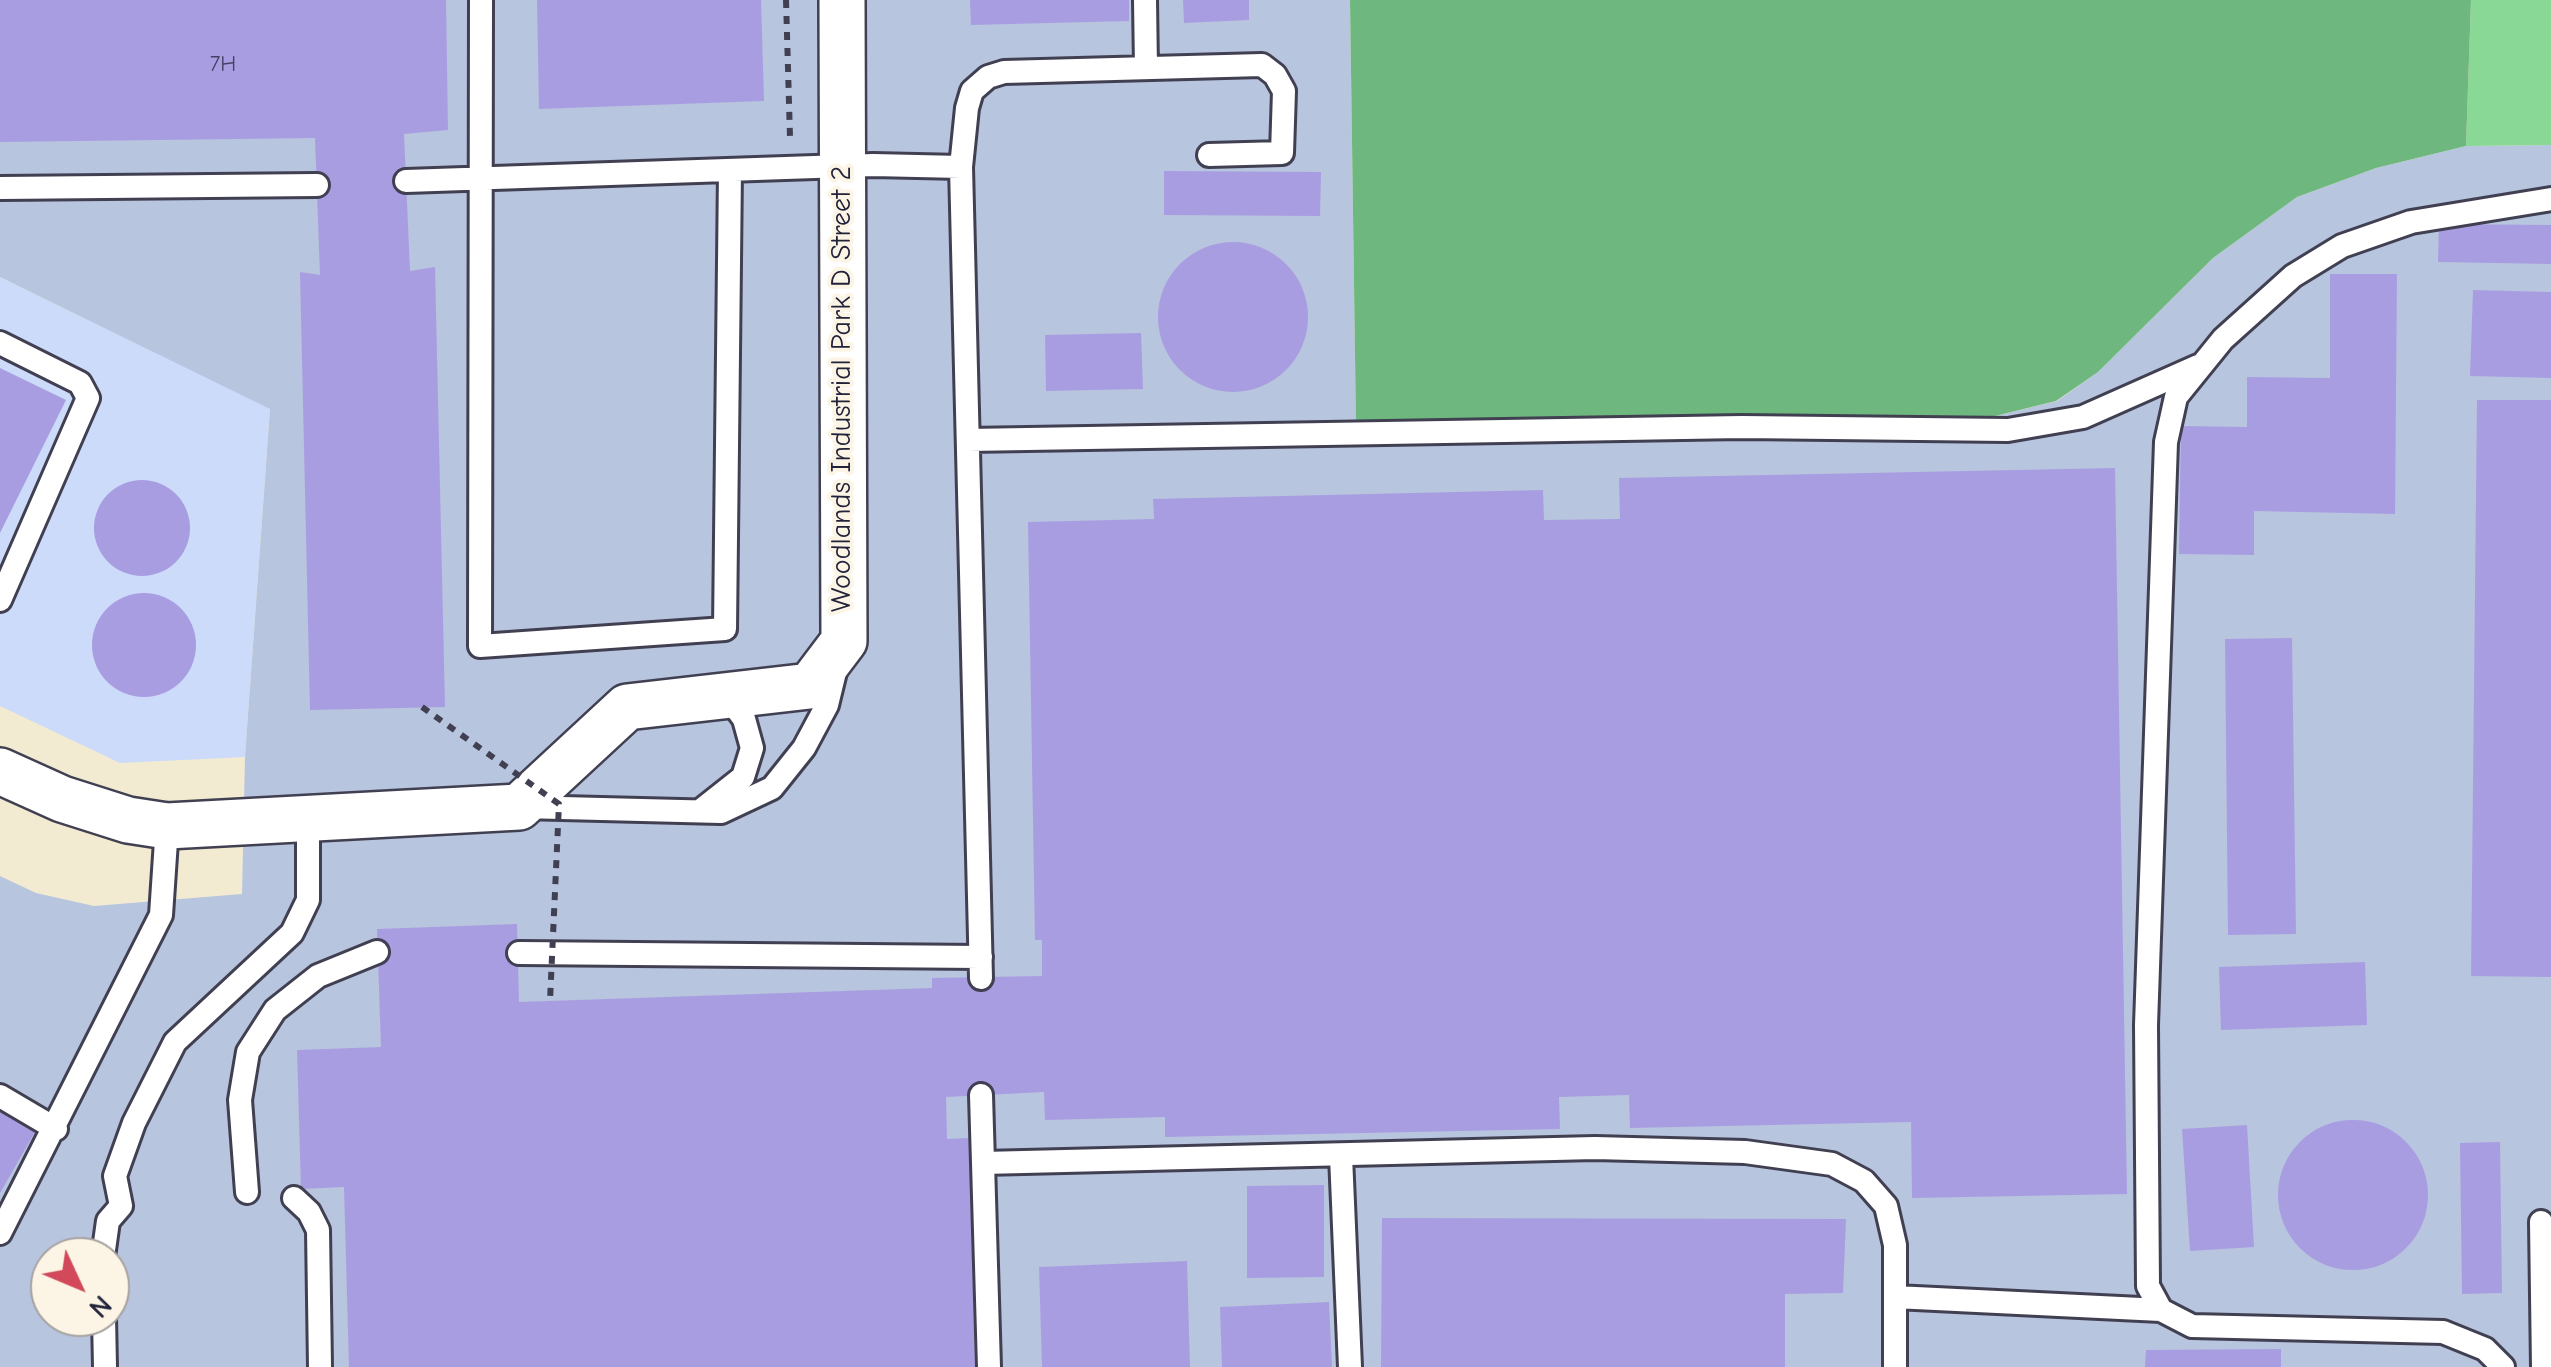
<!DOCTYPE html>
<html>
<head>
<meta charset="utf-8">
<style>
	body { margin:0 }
	#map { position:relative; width:2551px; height:1367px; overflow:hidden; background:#f2ebd2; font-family:"Comic Neue",sans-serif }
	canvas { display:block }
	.north { position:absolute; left:30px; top:1237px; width:100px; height:100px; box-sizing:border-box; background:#fcf5e5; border:2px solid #a5a1a1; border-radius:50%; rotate:134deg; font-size:28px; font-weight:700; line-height:40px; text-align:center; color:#22223b }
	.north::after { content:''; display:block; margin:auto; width:35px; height:45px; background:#d1495b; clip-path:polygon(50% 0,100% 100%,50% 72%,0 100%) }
</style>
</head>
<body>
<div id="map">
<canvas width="2551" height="1367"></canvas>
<div class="north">N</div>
</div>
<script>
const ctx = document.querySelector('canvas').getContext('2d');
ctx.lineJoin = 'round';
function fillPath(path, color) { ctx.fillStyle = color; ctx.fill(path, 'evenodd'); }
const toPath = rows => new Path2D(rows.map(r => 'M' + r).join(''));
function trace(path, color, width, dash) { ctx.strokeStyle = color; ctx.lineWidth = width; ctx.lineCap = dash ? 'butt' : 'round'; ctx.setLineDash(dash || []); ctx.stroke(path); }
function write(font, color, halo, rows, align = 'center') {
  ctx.font = font + ' "Comic Neue",sans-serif'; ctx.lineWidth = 8; ctx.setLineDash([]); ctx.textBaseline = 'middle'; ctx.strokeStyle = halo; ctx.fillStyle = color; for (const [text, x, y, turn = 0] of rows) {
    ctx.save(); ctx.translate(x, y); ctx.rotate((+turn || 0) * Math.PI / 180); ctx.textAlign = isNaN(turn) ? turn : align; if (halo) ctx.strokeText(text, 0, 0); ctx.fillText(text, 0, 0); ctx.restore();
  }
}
fillPath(toPath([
	[0,277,270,408,245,757,120,763,0,706]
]), '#ccdbf9');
fillPath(toPath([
	[0,0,1350,0,1356,427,1987,418,2057,401,2098,372,2213,258,2297,197,2376,168,2466,146,2551,145,2551,1367,0,1367,0,876,36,893,94,906,242,894,245,757,270,409,0,277],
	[50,1257,110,1257,110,1317,50,1317]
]), '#b8c5de');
fillPath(toPath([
	[2471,0,2551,0,2551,145,2466,146]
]), '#89d896');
fillPath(toPath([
	[1350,0,2471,0,2466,146,2376,168,2297,197,2213,258,2098,372,2056,401,1987,418,1356,427]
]), '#6eb87f');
fillPath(toPath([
	[0,0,446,0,448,130,404,134,410,271,435,267,445,707,310,710,300,272,320,275,315,138,0,142],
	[537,0,761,0,764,101,539,109],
	[970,0,1129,0,1129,21,971,25],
	[1183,0,1249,0,1249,20,1184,23],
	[1164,171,1321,172,1320,216,1164,215],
	[2439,224,2551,225,2551,264,2438,262],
	'1158 317a75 75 0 1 1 150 0a75 75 0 1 1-150 0Z',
	[2330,274,2397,274,2395,514,2254,511,2254,555,2179,554,2181,426,2247,427,2247,377,2330,378],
	[2473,290,2551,292,2551,378,2470,376],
	[1141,333,1143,389,1046,391,1045,335],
	[0,368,66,400,0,533],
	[2477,400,2551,400,2551,977,2471,976],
	[2115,468,2127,1194,1912,1198,1911,1122,1630,1128,1629,1095,1559,1097,1560,1129,1165,1137,1165,1117,1045,1120,1044,1092,946,1097,947,1139,969,1138,975,1367,349,1367,344,1187,301,1189,297,1050,381,1047,377,929,517,924,519,1002,932,988,932,978,1042,976,1042,940,1035,940,1028,522,1154,519,1153,499,1543,490,1544,520,1620,519,1619,478],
	'94 528a48 48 0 1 1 96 0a48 48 0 1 1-96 0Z',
	'92 645a52 52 0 1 1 104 0a52 52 0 1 1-104 0Z',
	[2292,638,2296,934,2228,935,2225,639],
	[2365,962,2367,1025,2221,1030,2219,967],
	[0,1112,35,1132,0,1193],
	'2278 1195a75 75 0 1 1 150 0a75 75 0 1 1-150 0Z',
	[2247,1125,2254,1247,2190,1251,2182,1129],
	[2500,1142,2502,1293,2462,1294,2460,1143],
	[1324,1185,1324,1277,1247,1278,1247,1186],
	[1382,1218,1846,1219,1843,1293,1785,1294,1785,1367,1381,1367],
	[1187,1261,1190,1367,1042,1367,1039,1267],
	[1329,1302,1332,1367,1222,1367,1220,1307],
	[2281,1349,2281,1367,2145,1367,2146,1350]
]), '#a99de2');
const service = toPath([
	[481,0,480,646,725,629,730,170],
	[1145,0,1146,68],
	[406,181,873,165,961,167],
	[0,188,317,185],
	[0,343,80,383,88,398,0,600],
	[968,440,1742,427,2008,430,2083,417,2198,366],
	[522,807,721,812,772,788,804,748,827,705,836,668],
	[700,811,743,777,752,748,744,719,727,696],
	[519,953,981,957],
	[981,978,961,167,967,108,972,91,988,77,1004,72,1262,65,1275,75,1284,91,1282,153,1209,155],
	[981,1095,989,1367],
	[0,1096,56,1129],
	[1341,1156,1350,1367],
	[983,1163,1595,1148,1745,1152,1832,1164,1864,1181,1886,1206,1895,1245,1895,1367],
	[247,1192,240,1100,248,1052,275,1010,318,976,377,952],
	[294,1198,309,1212,318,1230,320,1367],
	[2541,1222,2543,1367],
	[0,1233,161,915,167,826],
	[103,1257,108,1221,121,1206,115,1176,134,1123,175,1042,292,933,308,900,308,819],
	[1895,1297,2161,1310,2192,1326,2443,1332,2485,1349,2503,1367],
	[2161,1310,2148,1286,2146,1025,2166,442,2176,397,2223,339,2293,276,2342,246,2411,222,2551,199],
	[104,1317,105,1367]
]);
const minor = toPath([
	[0,771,62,799,128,820,167,826,519,807,627,707,810,686,844,641,842,0]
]);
trace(service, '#414052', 28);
trace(minor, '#414052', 50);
trace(toPath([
	[786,0,790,137]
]), '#414052', 6, [8, 8]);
trace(service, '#fff', 22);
trace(minor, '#fff', 45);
trace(toPath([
	[422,707,559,804,550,1001]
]), '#414052', 6, [8, 8]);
write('22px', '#444165', null, [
	["7H",223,65]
]);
write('28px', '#22223b', '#fcf5e5', [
	["Woodlands Industrial Park D Street 2",842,389,-90]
]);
</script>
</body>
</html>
